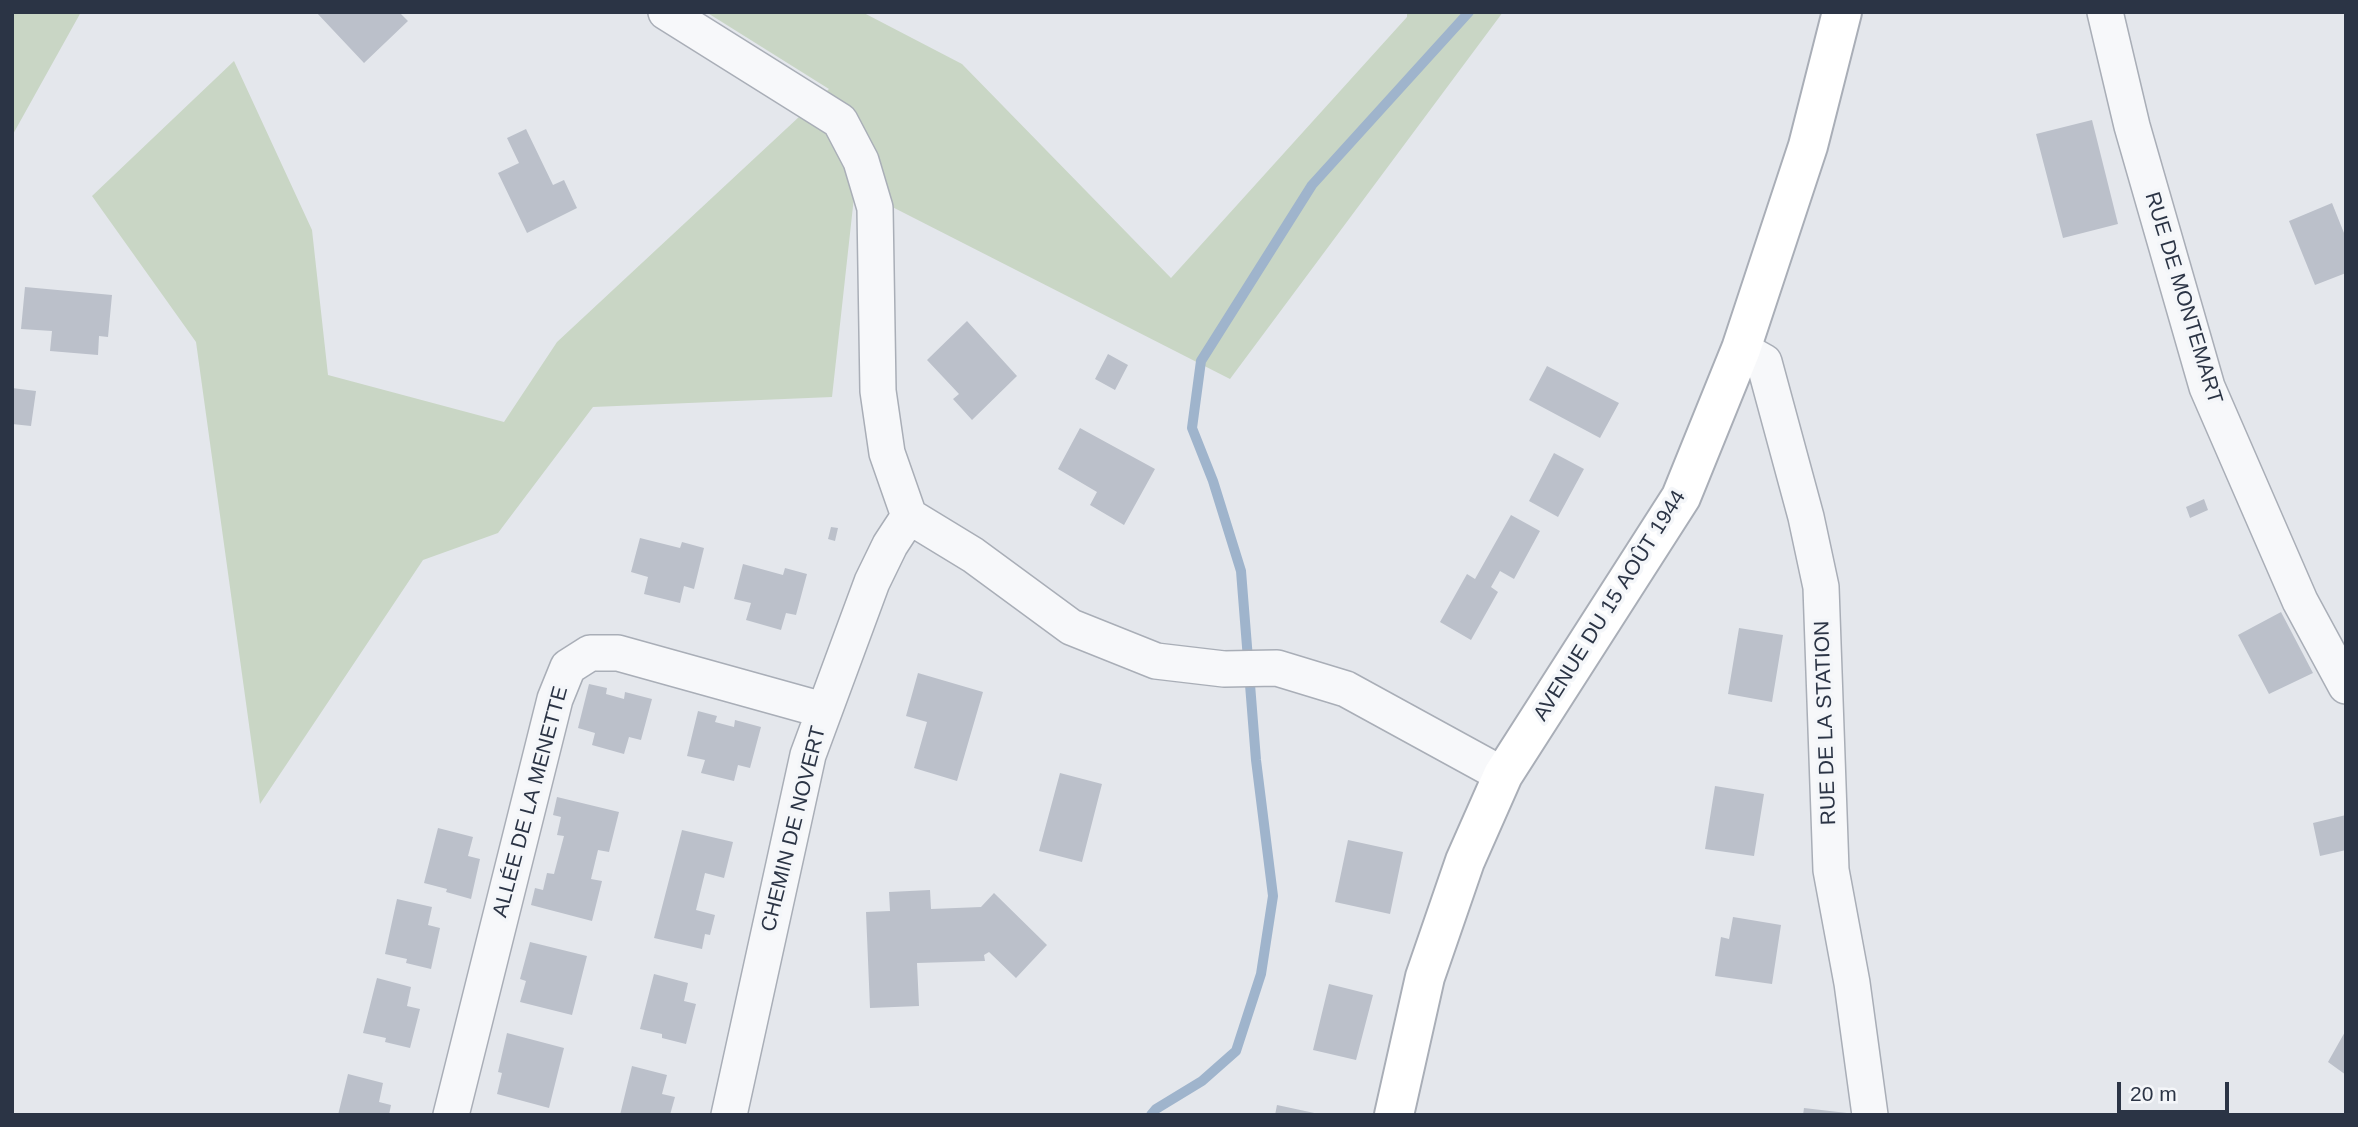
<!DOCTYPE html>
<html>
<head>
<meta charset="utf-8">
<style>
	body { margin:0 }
	#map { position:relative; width:2358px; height:1127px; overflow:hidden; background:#e4e7ec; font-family:Arial,sans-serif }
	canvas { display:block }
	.frame { position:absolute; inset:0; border:14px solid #2b3445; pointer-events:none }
	.scale { position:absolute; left:2117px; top:1082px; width:112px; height:32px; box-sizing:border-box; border:4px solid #2b3445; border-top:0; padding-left:9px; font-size:21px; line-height:24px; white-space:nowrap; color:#2b3445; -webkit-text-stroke:5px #f4f6f9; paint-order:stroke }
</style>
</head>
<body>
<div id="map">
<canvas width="2358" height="1127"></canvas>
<div class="frame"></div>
<div class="scale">20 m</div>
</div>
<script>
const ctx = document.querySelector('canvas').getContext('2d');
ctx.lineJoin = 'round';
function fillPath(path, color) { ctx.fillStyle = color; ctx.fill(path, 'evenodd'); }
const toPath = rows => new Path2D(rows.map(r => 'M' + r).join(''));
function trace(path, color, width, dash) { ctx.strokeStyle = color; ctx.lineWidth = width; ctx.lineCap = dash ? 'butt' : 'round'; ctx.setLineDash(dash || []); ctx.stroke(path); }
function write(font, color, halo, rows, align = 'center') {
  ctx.font = font + ' Arial,sans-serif'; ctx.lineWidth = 7; ctx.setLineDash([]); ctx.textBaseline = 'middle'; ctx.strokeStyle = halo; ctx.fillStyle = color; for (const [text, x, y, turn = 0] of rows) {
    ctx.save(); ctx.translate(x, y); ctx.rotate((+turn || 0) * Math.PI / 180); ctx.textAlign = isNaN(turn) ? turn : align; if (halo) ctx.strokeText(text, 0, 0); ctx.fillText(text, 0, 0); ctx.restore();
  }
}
fillPath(toPath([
	[12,12,81,12,12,136],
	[706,12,862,12,962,64,1171,278,1407,17,1407,12,1503,12,1230,379,855,188,832,397,593,407,498,533,423,560,260,804,196,342,92,196,234,61,312,230,328,375,504,422,557,342,829,89]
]), '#c9d6c5');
trace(toPath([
	[1151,1115,1156,1109,1202,1081,1236,1051,1261,974,1273,896,1256,760,1241,571,1213,481,1192,428,1201,361,1312,185,1469,12]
]), '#9fb4cc', 10);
fillPath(toPath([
	[316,12,399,12,408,21,364,63],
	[2092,120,2118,224,2063,238,2036,134],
	[526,129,553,185,564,180,577,208,527,233,498,173,519,163,507,138],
	[2332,203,2346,238,2346,273,2315,285,2289,221],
	[25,287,112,295,108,337,99,336,98,355,50,351,52,331,21,329],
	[967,321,1017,376,972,420,953,399,959,394,927,360],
	[1108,354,1128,365,1115,390,1095,379],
	[1547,366,1619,403,1600,438,1529,400],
	[12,388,36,391,31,426,12,424],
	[1080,428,1155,469,1124,525,1090,505,1097,492,1058,469],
	[1554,453,1584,469,1558,517,1529,501],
	[2204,499,2208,510,2190,518,2186,507],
	[1511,515,1540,531,1514,579,1500,571,1491,587,1498,592,1471,640,1440,622,1467,574,1475,579],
	[831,527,838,528,835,541,828,539],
	[640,538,680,548,682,542,704,548,694,589,684,586,680,603,644,594,648,577,631,572],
	[743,564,783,575,785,568,807,574,796,615,786,613,781,630,746,620,751,603,734,599],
	[2281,612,2313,673,2269,694,2238,635],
	[1739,628,1783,635,1772,702,1728,694],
	[918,673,983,692,957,781,914,768,927,722,906,716],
	[589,684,607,688,606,694,624,699,625,692,652,699,641,740,629,737,624,754,592,745,595,733,578,728],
	[698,711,717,716,715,722,734,727,735,720,761,727,750,768,738,765,734,781,701,773,705,760,687,756],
	[1060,773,1102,784,1082,862,1039,851],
	[1715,786,1764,794,1754,856,1705,849],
	[557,797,619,812,609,852,598,850,591,879,602,881,592,921,531,905,535,888,543,890,547,873,554,874,564,836,557,835,561,817,553,815],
	[2346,815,2346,850,2320,856,2313,823],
	[438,828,473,837,468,856,480,859,471,899,446,892,447,889,424,883],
	[682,830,733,842,724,878,705,873,696,910,715,915,710,935,705,934,702,949,654,938],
	[1348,840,1403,852,1390,914,1335,902],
	[930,890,931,909,981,907,994,893,1047,945,1016,978,989,952,984,955,985,961,917,963,919,1006,870,1008,866,912,890,911,889,892],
	[397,899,432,907,428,925,440,928,431,969,406,963,407,959,385,954],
	[1733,917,1781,925,1772,984,1715,976,1721,937,1729,939],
	[530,942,587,956,572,1015,520,1002,526,981,520,979],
	[654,974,688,983,684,1001,696,1004,686,1044,662,1038,662,1034,640,1029],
	[377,978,411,987,407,1006,420,1009,410,1048,385,1042,386,1038,363,1033],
	[1329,984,1373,995,1356,1060,1313,1050],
	[2346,1030,2346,1075,2328,1062],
	[507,1033,564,1048,549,1108,497,1094,502,1073,498,1072],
	[632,1066,667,1075,662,1094,675,1097,670,1115,620,1115],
	[348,1074,383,1083,379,1102,391,1105,389,1115,338,1115],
	[1277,1105,1319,1114,1319,1115,1275,1115],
	[1804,1108,1847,1113,1847,1115,1803,1115]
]), '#bbc0ca');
const street = toPath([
	[666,12,840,121,861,161,875,208,878,391,887,453,909,516,973,555,1071,627,1156,661,1224,669,1277,668,1346,689,1503,775],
	[2105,12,2132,126,2207,387,2300,601,2346,686],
	[1741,349,1764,362,1806,517,1821,587,1831,870,1852,983,1870,1115],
	[451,1115,555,699,568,667,590,653,618,653,823,710],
	[729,1115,808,755,872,582,890,545,909,516]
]);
const secondary = toPath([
	[1394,1115,1425,977,1465,861,1503,775,1681,497,1741,349,1808,146,1842,12]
]);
trace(street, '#a9aeb7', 38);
trace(secondary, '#a9aeb7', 42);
trace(street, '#f7f8fa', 35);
trace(secondary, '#fff', 38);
write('21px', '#2b3445', '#f4f6f9', [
	["RUE DE MONTEMART",2183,298,73],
	["AVENUE DU 15 AOÛT 1944",1610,606,-58],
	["RUE DE LA STATION",1826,723,-92],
	["ALLÉE DE LA MENETTE",531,802,-75],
	["CHEMIN DE NOVERT",794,829,-76]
]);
</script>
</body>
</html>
